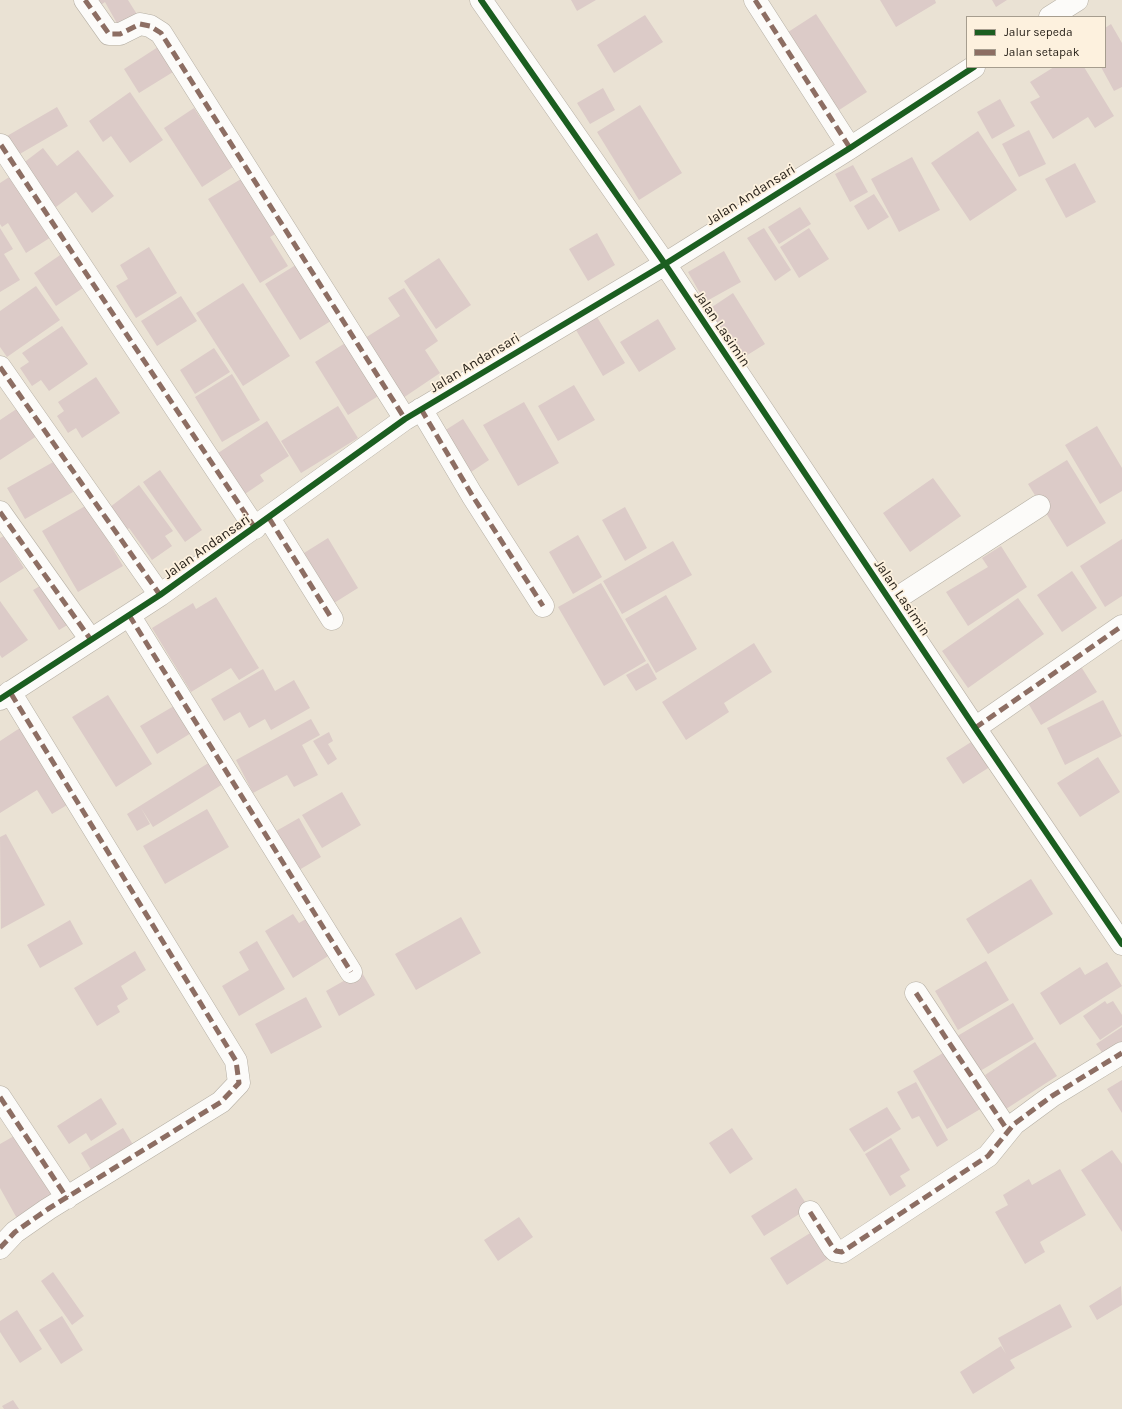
<!DOCTYPE html>
<html>
<head>
<meta charset="utf-8">
<style>
	body { margin:0 }
	#map { position:relative; width:1122px; height:1409px; overflow:hidden; background:#eae2d4; font-family:Karla,sans-serif }
	canvas { display:block }
	.legend { position:absolute; left:966px; top:16px; width:140px; height:52px; box-sizing:border-box; background:#fdf1de; border:1px solid #a69d8e; margin:0; padding:5px 7px; list-style:none; font-size:12px; color:#241e16 }
	.legend li { display:flex; align-items:center; gap:8px; height:20px }
	.legend b { width:20px; border:1px solid #a69d8e }
</style>
</head>
<body>
<div id="map">
<canvas width="1122" height="1409"></canvas>
<ul class="legend">
<li><b style="height:5px;background:#1b5e20"></b>Jalur sepeda</li>
<li><b style="height:5px;background:#8d6e63"></b>Jalan setapak</li>
</ul>
</div>
<script>
const ctx = document.querySelector('canvas').getContext('2d');
ctx.lineJoin = 'round';
function fillPath(path, color) { ctx.fillStyle = color; ctx.fill(path, 'evenodd'); }
const toPath = rows => new Path2D(rows.map(r => 'M' + r).join(''));
function trace(path, color, width, dash) { ctx.strokeStyle = color; ctx.lineWidth = width; ctx.lineCap = dash ? 'butt' : 'round'; ctx.setLineDash(dash || []); ctx.stroke(path); }
function write(font, color, halo, rows, align = 'center') {
  ctx.font = font + ' Karla,sans-serif'; ctx.lineWidth = 3.5; ctx.setLineDash([]); ctx.textBaseline = 'middle'; ctx.strokeStyle = halo; ctx.fillStyle = color; for (const [text, x, y, turn = 0] of rows) {
    ctx.save(); ctx.translate(x, y); ctx.rotate((+turn || 0) * Math.PI / 180); ctx.textAlign = isNaN(turn) ? turn : align; if (halo) ctx.strokeText(text, 0, 0); ctx.fillText(text, 0, 0); ctx.restore();
  }
}
fillPath(toPath([
	[91,0,128,0,138,16,119,27,105,2,96,8],
	[571,0,596,0,577,11],
	[880,0,935,0,936,3,896,27],
	[992,0,1007,0,996,7],
	[816,14,867,92,836,112,785,34],
	[645,15,663,42,614,73,597,45],
	[1111,24,1122,43,1122,87,1114,91,1101,67,1105,67,1105,28],
	[158,47,173,72,139,93,124,69],
	[1054,67,1084,67,1114,116,1095,128,1088,117,1053,139,1030,102,1040,97,1030,82],
	[603,88,615,110,590,124,577,103],
	[130,92,163,140,130,163,111,136,103,142,89,121],
	[1000,99,1015,126,992,139,977,112],
	[640,105,682,173,639,200,597,132],
	[57,107,68,126,18,155,7,136],
	[194,108,233,167,202,187,164,128],
	[1029,130,1046,164,1019,177,1002,144],
	[978,131,1017,190,970,221,931,163],
	[43,148,57,166,78,150,114,196,92,213,76,192,56,207,22,164],
	[912,157,940,210,899,232,871,179],
	[1075,163,1096,202,1066,218,1045,179],
	[853,165,868,192,850,202,835,174],
	[17,172,56,234,26,253,8,223,2,227,0,224,0,183],
	[241,179,275,234,270,237,288,266,260,283,208,199],
	[874,194,889,217,868,230,854,206],
	[800,207,811,224,779,244,768,227],
	[0,228,13,249,4,254,20,280,0,292],
	[764,228,791,270,775,281,747,238],
	[809,228,829,259,799,278,780,247],
	[597,233,615,265,588,281,569,249],
	[149,247,177,293,136,318,116,286,128,279,120,265],
	[66,251,89,284,56,306,34,273],
	[724,251,741,282,705,302,688,272],
	[439,258,471,305,436,329,404,281],
	[299,263,334,319,300,340,265,284],
	[243,283,290,356,243,386,196,313],
	[36,286,60,320,7,357,0,347,0,311],
	[404,288,438,341,425,350,440,373,403,398,365,338,400,316,388,298],
	[733,293,765,344,741,359,709,309],
	[181,296,197,321,157,346,141,321],
	[597,317,625,363,603,376,576,330],
	[658,319,676,349,639,372,620,342],
	[62,326,88,364,49,391,41,380,32,386,20,368,29,362,22,353],
	[350,340,383,393,348,415,315,362],
	[214,348,230,372,195,394,180,370],
	[232,374,260,420,222,442,195,397],
	[96,377,120,413,82,438,76,428,68,433,57,416,64,411,58,402],
	[574,385,595,420,558,441,538,406],
	[524,402,559,463,518,486,483,425],
	[21,406,40,434,0,460,0,420],
	[338,406,358,438,301,473,281,441],
	[463,419,489,460,471,472,444,431],
	[267,421,289,456,260,475,264,481,242,496,215,455],
	[1097,426,1122,468,1122,491,1100,504,1065,445],
	[1067,460,1106,523,1067,547,1028,484],
	[55,461,73,492,25,519,7,488],
	[160,470,202,530,185,542,143,482],
	[933,478,961,516,910,552,883,513],
	[139,485,173,531,165,536,172,546,152,560,129,528,126,531,110,507],
	[87,505,123,566,78,592,42,531],
	[625,507,647,548,625,561,602,520],
	[578,535,602,577,573,594,549,552],
	[4,536,24,568,0,583,0,538],
	[328,538,358,588,334,603,304,553],
	[1122,539,1122,596,1105,607,1080,566],
	[673,541,692,575,622,614,603,581],
	[1001,546,1027,587,968,626,946,592,988,567,982,558],
	[1072,571,1097,608,1062,632,1037,595],
	[49,581,74,621,59,630,33,590],
	[601,583,646,661,604,686,558,607],
	[666,595,697,649,656,673,625,619],
	[216,597,259,668,239,680,231,668,191,692,152,628,193,603,196,609],
	[1018,598,1044,634,968,688,942,651],
	[0,601,28,640,2,658,0,655],
	[754,643,772,672,724,703,729,712,686,740,662,702],
	[648,663,657,679,636,691,626,675],
	[1080,665,1097,692,1041,725,1025,698],
	[263,669,275,691,294,680,310,708,271,730,265,719,249,728,240,712,224,721,211,699],
	[108,695,152,764,116,787,72,717],
	[1103,700,1122,736,1065,765,1047,728],
	[179,703,196,730,157,754,140,726],
	[311,719,320,735,302,745,318,775,294,787,287,775,253,793,236,760],
	[23,726,72,802,52,814,37,790,0,813,0,741],
	[329,732,333,741,328,744,337,759,328,765,313,741],
	[979,737,996,763,963,784,946,758],
	[1098,757,1120,792,1080,817,1057,783],
	[210,762,223,784,153,827,141,808,150,824,137,831,127,814],
	[342,792,361,825,322,848,302,815],
	[207,809,229,847,165,884,143,846],
	[299,818,321,857,294,873,271,834],
	[6,834,45,905,1,929,0,837],
	[1031,879,1053,914,988,954,966,919],
	[293,914,299,923,311,916,333,953,293,978,265,931],
	[461,917,481,953,416,990,395,954],
	[70,920,83,944,40,968,27,945],
	[257,941,285,989,239,1016,222,986,249,970,239,952],
	[135,951,146,970,121,986,128,999,117,1006,120,1012,97,1026,74,988],
	[986,961,1009,1000,958,1030,935,991],
	[1107,962,1122,986,1060,1025,1040,993,1080,967,1085,975],
	[361,971,375,995,339,1016,326,991],
	[306,997,322,1027,271,1054,255,1024],
	[1105,1001,1107,1004,1113,1001,1122,1015,1122,1025,1100,1040,1083,1016],
	[1013,1003,1034,1039,975,1074,954,1038],
	[1122,1027,1122,1051,1108,1061,1096,1044],
	[1035,1042,1057,1076,1006,1109,985,1075],
	[948,1050,982,1108,947,1129,913,1071],
	[1122,1080,1122,1113,1107,1089],
	[916,1082,948,1140,937,1147,919,1116,912,1119,897,1092],
	[101,1098,117,1124,91,1141,86,1133,69,1144,57,1126],
	[887,1107,901,1129,864,1152,849,1129],
	[123,1128,138,1153,96,1178,81,1153],
	[732,1128,753,1159,730,1174,709,1143],
	[21,1132,59,1200,19,1222,0,1188,0,1144],
	[891,1138,910,1170,900,1176,906,1186,890,1196,865,1154],
	[1112,1150,1122,1164,1122,1232,1081,1170],
	[1060,1169,1086,1215,1040,1242,1045,1252,1025,1264,995,1212,1008,1205,1003,1195,1029,1179,1032,1185],
	[796,1188,809,1208,764,1236,751,1216],
	[519,1217,533,1237,498,1261,484,1240],
	[815,1230,832,1256,787,1285,770,1258],
	[53,1272,84,1316,72,1325,41,1281],
	[1121,1286,1122,1305,1097,1320,1089,1306],
	[1060,1304,1072,1327,1010,1360,1015,1368,973,1394,960,1372,1001,1346,1006,1354,998,1338],
	[17,1310,42,1349,20,1363,0,1332,0,1321],
	[62,1316,83,1350,61,1364,39,1330],
	[13,1400,19,1409,4,1409,2,1406]
]), '#dccbc8');
const minor = toPath([
	[85,0,109,34,120,34,140,24,150,26,161,33,405,419],
	[481,0,665,264,975,728,1122,944],
	[755,0,850,148],
	[1050,17,1077,0],
	[1,145,255,528],
	[0,367,160,595],
	[421,409,472,495,543,606],
	[0,512,91,640],
	[269,518,332,619],
	[891,602,1039,506],
	[129,615,351,972],
	[0,699,160,595,405,419,665,264,850,148,974,67],
	[975,728,1122,626],
	[916,993,1008,1131],
	[0,1097,67,1198],
	[810,1212,833,1248,836,1251,842,1252,988,1156,1014,1124,1052,1096,1122,1053],
	[0,1248,15,1232,48,1209,221,1102,239,1083,236,1061,10,692]
]);
trace(minor, '#b5afa4', 23);
trace(minor, '#fcfbf9', 22);
trace(toPath([
	[85,0,109,34,120,34,140,24,150,26,161,33,405,419],
	[755,0,850,148],
	[1,145,255,528],
	[0,367,160,595],
	[421,409,472,495,543,606],
	[0,512,91,640],
	[269,518,332,619],
	[129,615,351,972],
	[975,728,1122,626],
	[916,993,1008,1131],
	[0,1097,67,1198],
	[810,1212,833,1248,836,1251,842,1252,988,1156,1014,1124,1052,1096,1122,1053],
	[0,1248,15,1232,48,1209,221,1102,239,1083,236,1061,10,692]
]), '#8d6e63', 5, [10, 5]);
trace(toPath([
	[481,0,665,264,975,728,1122,944],
	[0,699,160,595,405,419,665,264,850,148,974,67]
]), '#1b5e20', 6);
write('14px', '#241e16', '#fdf1de', [
	["Jalan Andansari",751,195,-32],
	["Jalan Lasimin",722,329,56],
	["Jalan Andansari",475,363,-31],
	["Jalan Andansari",207,547,-35],
	["Jalan Lasimin",902,598,56]
]);
</script>
</body>
</html>
